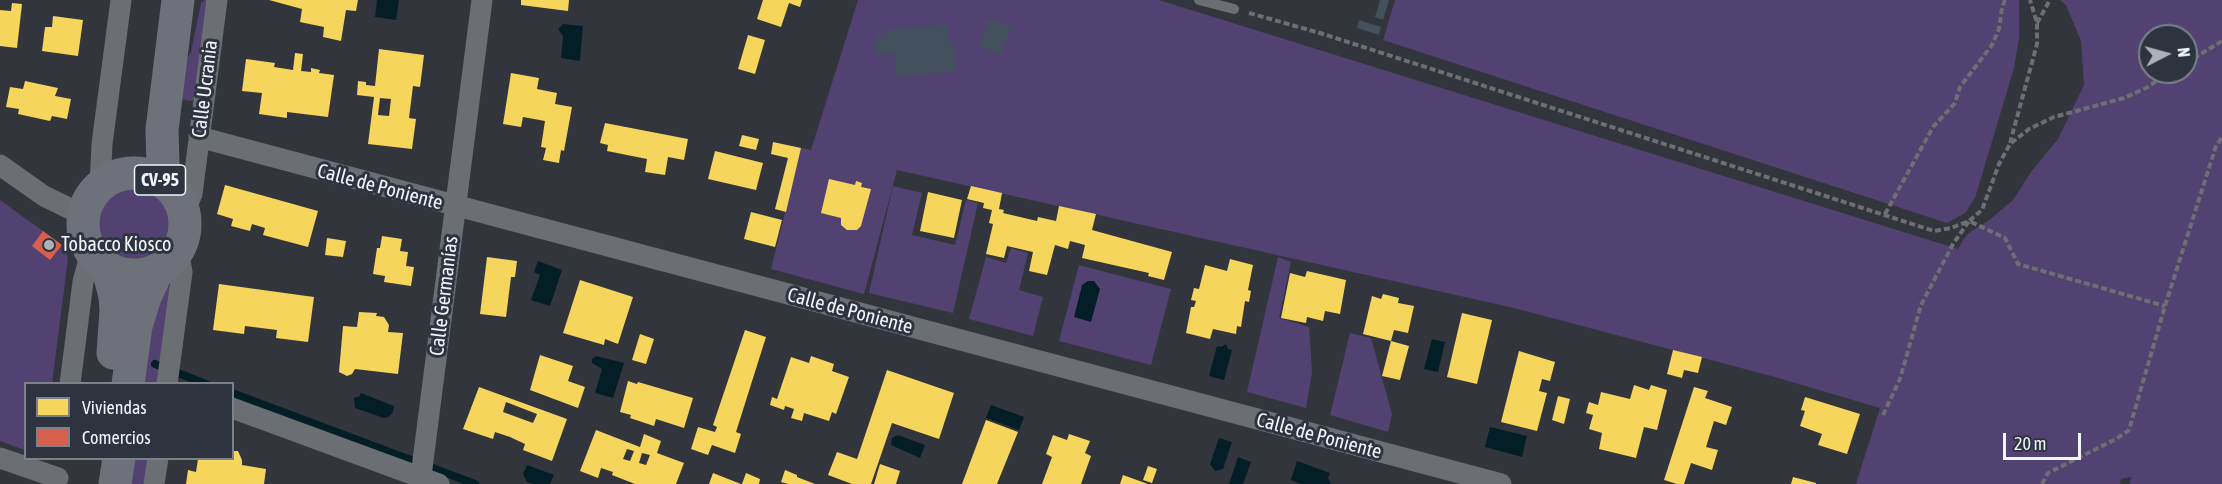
<!DOCTYPE html>
<html>
<head>
<meta charset="utf-8">
<style>
	body { margin:0 }
	#map { position:relative; width:2222px; height:484px; overflow:hidden; background:#32353b; font-family:"Asap Condensed",sans-serif }
	canvas { display:block }
	.legend { position:absolute; left:24px; top:382px; width:210px; height:78px; box-sizing:border-box; background:#2e343f; border:2px solid #7c818b; margin:0; padding:8px 10px; list-style:none; font-size:18px; color:#f1f5fc }
	.legend li { display:flex; align-items:center; gap:12px; height:30px }
	.legend b { width:30px; border:2px solid #7c818b }
	.north { position:absolute; left:2138px; top:24px; width:60px; height:60px; box-sizing:border-box; background:#2e343f; border:2px solid #7c818b; border-radius:50%; rotate:84deg; font-size:16px; font-weight:700; line-height:24px; text-align:center; color:#f1f5fc }
	.north::after { content:''; display:block; margin:auto; width:21px; height:27px; background:#aeb2b8; clip-path:polygon(50% 0,100% 100%,50% 72%,0 100%) }
	.scale { position:absolute; left:2003px; top:433px; width:78px; height:27px; box-sizing:border-box; border:3px solid #f1f5fc; border-top:0; padding-left:8px; font-size:18px; line-height:21px; white-space:nowrap; color:#f1f5fc; -webkit-text-stroke:4px #2e343f; paint-order:stroke }
</style>
</head>
<body>
<div id="map">
<canvas width="2222" height="484"></canvas>
<ul class="legend">
<li><b style="height:16px;background:#f6d55c"></b>Viviendas</li>
<li><b style="height:16px;background:#d6604d"></b>Comercios</li>
</ul>
<div class="north">N</div>
<div class="scale">20 m</div>
</div>
<script>
const ctx = document.querySelector('canvas').getContext('2d');
ctx.lineJoin = 'round';
function fillPath(path, color) { ctx.fillStyle = color; ctx.fill(path, 'evenodd'); }
const toPath = rows => new Path2D(rows.map(r => 'M' + r).join(''));
function trace(path, color, width, dash) { ctx.strokeStyle = color; ctx.lineWidth = width; ctx.lineCap = dash ? 'butt' : 'round'; ctx.setLineDash(dash || []); ctx.stroke(path); }
function write(font, color, halo, rows, align = 'center') {
  ctx.font = font + ' "Asap Condensed",sans-serif'; ctx.lineWidth = 6; ctx.setLineDash([]); ctx.textBaseline = 'middle'; ctx.strokeStyle = halo; ctx.fillStyle = color; for (const [text, x, y, turn = 0] of rows) {
    ctx.save(); ctx.translate(x, y); ctx.rotate((+turn || 0) * Math.PI / 180); ctx.textAlign = isNaN(turn) ? turn : align; if (halo) ctx.strokeText(text, 0, 0); ctx.fillText(text, 0, 0); ctx.restore();
  }
}
fillPath(toPath([
	[205,0,208,0,196,94,193,100,190,101,182,99,185,62,191,52,201,3],
	[858,0,1159,0,1958,249,1963,240,1969,233,1988,221,2013,200,2031,172,2058,139,2084,85,2081,41,2066,5,2060,0,2222,0,2222,484,2130,484,2131,477,2121,479,2120,484,1856,484,1880,408,1775,377,1514,308,897,170,864,294,771,269,801,148,811,150],
	[2150,36,2186,36,2186,72,2150,72],
	[1395,0,2019,0,2019,38,2014,68,1975,198,1965,213,1947,223,1383,40],
	[893,186,922,193,912,235,955,245,966,200,978,203,953,313,869,293],
	'99 224a35 35 0 1 1 70 0a35 35 0 1 1-70 0Z',
	[0,200,62,245,66,250,68,259,52,383,26,384,25,450,0,441],
	[1011,248,1028,253,1019,290,1043,297,1033,336,969,319,986,257,1006,263],
	[1278,257,1291,262,1279,318,1309,327,1312,372,1306,408,1247,392],
	[1079,265,1171,289,1151,365,1059,341],
	[167,286,171,286,158,383,137,384,147,311],
	[1350,333,1371,338,1392,414,1388,432,1330,415],
	[127,459,149,459,145,484,124,484]
]), '#524272');
fillPath(toPath([
	[377,0,399,0,396,20,375,17],
	[563,24,583,26,580,61,561,58,563,36,558,29],
	[538,261,562,270,550,306,531,300,540,275,534,272],
	[1088,281,1094,281,1100,289,1091,322,1074,317,1082,285],
	[1432,339,1445,342,1438,372,1424,369],
	[1226,344,1228,349,1232,350,1224,380,1209,376,1217,346,1221,347],
	[596,356,624,363,613,398,595,393,602,369,592,363,592,359],
	[361,393,394,406,393,412,390,416,384,418,355,408,354,398,360,396],
	[991,405,1024,417,1019,430,986,418],
	[1490,427,1527,436,1522,457,1485,447],
	[898,435,925,445,920,458,891,445,892,438],
	[1219,438,1232,442,1223,469,1215,471,1210,464],
	[1238,457,1251,462,1243,484,1229,484],
	[1297,461,1330,473,1328,478,1331,484,1301,484,1291,480],
	[527,465,554,475,550,484,533,484,527,482,523,474]
]), '#041e28');
fillPath(toPath([
	[269,0,358,0,356,11,346,10,341,41,323,37,324,27,300,22,302,9],
	[521,0,569,0,568,11,521,5],
	[763,0,802,0,800,7,789,3,781,27,757,19],
	[12,3,22,4,17,48,0,46,0,10,11,11],
	[53,16,83,20,78,56,42,51,45,27,52,27],
	[748,35,765,40,755,74,738,69],
	[379,49,424,55,420,87,413,86,409,118,416,119,412,149,368,144,374,97,357,95,358,81,366,82,366,85,375,86],
	[380,98,391,99,389,116,378,115],
	[295,53,303,54,301,71,311,72,311,68,320,70,319,73,334,75,328,117,287,112,287,118,259,114,262,93,242,91,246,59,275,63,274,67,293,70],
	[511,73,539,78,537,89,557,93,555,104,572,107,564,151,561,150,559,163,543,160,546,148,541,147,545,121,523,117,521,127,503,124],
	[25,81,58,88,55,96,71,99,67,119,52,116,50,121,18,114,19,109,6,107,10,87,23,89],
	[605,123,688,139,684,160,668,157,665,175,645,172,647,159,607,151,608,145,600,143],
	[742,135,759,139,756,150,739,146],
	[773,142,801,148,786,212,775,209,788,158,771,154],
	[715,151,763,163,756,190,708,179],
	[829,179,855,185,856,181,862,183,861,187,871,189,861,226,857,230,847,230,841,225,841,218,821,213],
	[225,185,318,211,308,247,263,235,265,228,252,224,250,231,231,226,233,219,217,214],
	[971,186,1002,193,999,209,1004,210,1003,213,1037,221,1038,217,1056,221,1059,206,1096,214,1092,230,1172,252,1164,280,1148,276,1149,273,1082,258,1085,245,1070,241,1068,249,1055,245,1047,275,1029,271,1033,252,1007,246,1004,258,986,254,993,224,989,223,992,210,983,208,984,203,967,199],
	[928,192,962,200,954,238,920,231],
	[751,212,782,220,775,247,744,239],
	[382,236,402,239,400,251,408,252,406,266,414,267,411,286,384,282,385,276,373,274,377,248,380,248],
	[327,238,346,241,343,257,325,255],
	[487,257,517,261,515,277,511,277,506,317,480,314],
	[1230,259,1253,265,1248,290,1251,291,1249,302,1245,301,1241,327,1237,326,1236,334,1213,329,1210,339,1186,333,1191,307,1194,307,1196,301,1191,300,1194,288,1199,289,1205,265,1227,271],
	[1307,271,1346,280,1340,314,1325,311,1323,321,1307,317,1306,323,1281,318,1290,273,1305,277],
	[580,280,633,297,618,344,605,339,604,345,563,333],
	[219,284,314,297,308,342,276,338,277,330,245,326,244,334,213,330],
	[1383,294,1399,298,1398,303,1414,306,1408,333,1394,330,1391,341,1409,346,1400,380,1382,376,1391,341,1363,334,1372,296,1381,299],
	[359,312,377,313,376,316,384,317,389,325,388,332,403,333,398,374,355,369,352,374,347,376,339,372,343,326,357,327],
	[1462,313,1492,320,1477,384,1447,377],
	[745,330,766,337,736,432,741,434,735,453,712,445,708,455,691,449,698,427,715,432,717,427,713,425],
	[640,334,654,339,646,364,632,360],
	[1673,350,1702,357,1698,373,1684,370,1682,378,1667,374],
	[1519,351,1555,362,1550,381,1542,379,1539,391,1547,393,1537,431,1501,422],
	[540,355,573,366,568,381,585,387,578,408,530,390],
	[811,356,834,364,832,371,849,377,836,414,832,412,829,421,804,413,802,421,791,418,794,409,785,406,784,410,770,405,772,397,777,399,791,357,809,363],
	[887,370,954,393,939,439,892,423,871,484,852,484,828,475,837,452,857,459],
	[628,381,637,384,638,382,693,398,684,428,656,419,654,426,630,418,631,415,620,412],
	[1634,385,1649,390,1651,385,1667,390,1657,430,1644,427,1636,458,1599,449,1602,433,1589,429,1593,415,1586,413,1589,402,1598,405,1601,392,1630,399],
	[479,387,567,419,552,461,523,450,525,444,510,437,495,432,493,439,463,429],
	[506,402,537,414,533,423,503,412],
	[1694,387,1708,391,1705,398,1732,407,1726,425,1714,421,1706,447,1718,450,1712,470,1691,463,1684,484,1677,484,1664,480],
	[1558,396,1570,399,1564,424,1552,420],
	[1805,397,1860,414,1847,454,1818,445,1822,434,1800,426,1805,411,1801,410],
	[986,420,1018,432,997,484,962,484],
	[596,430,640,447,644,434,661,441,657,453,684,463,676,484,635,484,612,475,613,472,601,468,598,478,580,471],
	[627,449,634,451,630,461,623,459],
	[642,453,650,455,646,465,639,463],
	[1069,434,1090,441,1085,453,1091,456,1081,484,1042,484,1052,457,1046,454,1053,435,1067,440],
	[232,451,238,451,242,460,242,465,266,469,264,484,186,484,188,470,196,472,198,459,232,459],
	[880,464,900,471,896,484,874,484],
	[1148,466,1157,469,1152,483,1143,480],
	[785,470,797,475,797,477,815,484,788,484,781,482],
	[713,473,741,484,709,484],
	[746,473,760,479,759,484,742,484],
	[1123,475,1148,484,1120,484],
	[1793,477,1816,483,1816,484,1791,484]
]), '#f6d55c');
fillPath(toPath([
	[43,231,62,245,50,260,32,246]
]), '#d6604d');
trace(toPath([
	[155,364,206,384],
	[232,393,475,484]
]), '#041e28', 8);
fillPath(toPath([
	[1380,0,1389,0,1383,20,1375,17],
	[988,19,1011,26,1002,54,980,47],
	[1359,20,1381,27,1379,35,1357,28],
	[946,24,948,42,953,42,956,71,896,77,894,53,877,55,875,36,883,35,883,31]
]), '#42515d');
trace(toPath([
	[1249,13,1320,33,1934,231,1951,228,1969,221,1982,210,1999,164,2010,144,2029,129,2054,117,2124,98,2146,88,2170,72],
	[2037,23,2050,0],
	[2186,63,2222,41],
	[2010,143,2037,44,2037,23,2030,0],
	[1885,214,1933,127,1955,103,1960,87,1992,45,1999,29,2002,8,2005,0],
	[1883,415,1900,379,1921,305,1953,244,1969,221,2005,238,2018,264,2165,306],
	[2042,484,2048,473,2116,439,2129,430,2165,306,2216,146,2222,137]
]), '#6d6f72', 4, [6, 3]);
trace(toPath([
	[1199,0,1234,9]
]), '#6b6e72', 10);
trace(toPath([
	[199,137,1501,484],
	[0,165,44,196,83,215],
	[100,185,102,144,121,0],
	[184,213,192,194,217,0],
	[70,384,83,282,91,252],
	[167,384,182,272,178,250],
	[232,408,439,484],
	[0,458,58,478],
	[154,484,158,458],
	[420,484,482,0]
]), '#6b6e72', 21);
trace(toPath([
	'83 224a51 51 0 1 1 102 0a51 51 0 1 1-102 0Z',
	[166,184,163,164,162,130,178,0],
	[108,269,115,296,116,311,113,353],
	[128,384,136,326,145,297,158,269],
	[115,484,119,458]
]), '#6f717a', 33);
for (const [x, y, r, color] of [
	[49,245,6,"#aeb2b8"]
]) { const dot = new Path2D(); dot.arc(x, y, r, 0, 2 * Math.PI); ctx.fillStyle = color; ctx.fill(dot); trace(dot, '#2e343f', 2); }
for (const [x, y, w] of [
	[160,180,51]
]) { const box = new Path2D(); box.roundRect(x - w / 2, y - 15, w, 30, 4.5); ctx.fillStyle = '#2e343f'; ctx.fill(box); trace(box, '#f1f5fc', 1.5); }
write('bold 18px', '#f1f5fc', null, [
	["CV-95",160,180]
]);
write('20px', '#f1f5fc', '#2e343f', [
	["Calle Ucrania",205,89,-83],
	["Calle de Poniente",380,187,15],
	["Calle Germanías",444,296,-83],
	["Calle de Poniente",850,311,15],
	["Calle de Poniente",1319,436,15]
]);
write('20px', '#f1f5fc', '#2e343f', [
	["Tobacco Kiosco",61,245]
], 'left');
</script>
</body>
</html>
